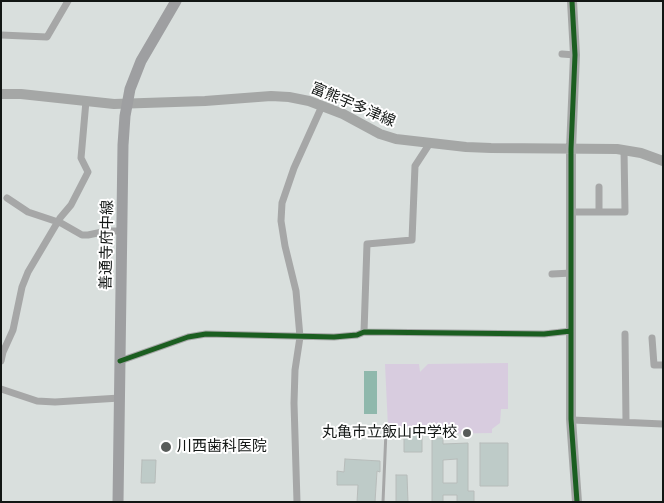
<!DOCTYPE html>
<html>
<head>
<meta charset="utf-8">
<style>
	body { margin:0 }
	#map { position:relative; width:664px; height:503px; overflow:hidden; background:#d9dfdd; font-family:Literata,serif }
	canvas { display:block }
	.frame { position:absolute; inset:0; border:2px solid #121614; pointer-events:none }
</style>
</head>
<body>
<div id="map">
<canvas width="664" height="503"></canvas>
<div class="frame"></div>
</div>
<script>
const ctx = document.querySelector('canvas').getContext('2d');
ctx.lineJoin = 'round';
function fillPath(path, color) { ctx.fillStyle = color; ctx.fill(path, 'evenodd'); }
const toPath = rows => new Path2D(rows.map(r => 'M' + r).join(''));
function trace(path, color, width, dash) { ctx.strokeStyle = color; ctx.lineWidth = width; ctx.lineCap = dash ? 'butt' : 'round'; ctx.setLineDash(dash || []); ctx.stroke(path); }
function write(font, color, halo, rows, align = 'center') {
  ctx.font = font + ' Literata,"Noto Sans JP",serif'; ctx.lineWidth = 4; ctx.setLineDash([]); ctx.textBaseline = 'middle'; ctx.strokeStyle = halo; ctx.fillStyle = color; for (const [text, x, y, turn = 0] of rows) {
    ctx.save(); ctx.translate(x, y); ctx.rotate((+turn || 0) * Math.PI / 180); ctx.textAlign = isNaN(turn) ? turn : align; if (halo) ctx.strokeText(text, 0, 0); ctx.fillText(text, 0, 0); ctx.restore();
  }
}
fillPath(toPath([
	[508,363,508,409,501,409,500,423,492,429,492,433,426,434,425,427,388,427,385,364,419,364,420,372,428,364]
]), '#d8ccdf');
fillPath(toPath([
	[364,371,377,371,377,414,364,414]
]), '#8fb8ac');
const building = toPath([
	[404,428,422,428,422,452,404,452,404,428],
	[432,438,443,438,443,444,468,443,468,491,474,491,474,502,457,502,457,495,443,495,443,502,432,502,432,438],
	[457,459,457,483,443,483,443,460,457,459],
	[480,443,508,443,508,486,480,486,480,443],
	[345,459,380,461,380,472,377,471,375,502,357,502,358,485,337,485,337,471,344,472,345,459],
	[142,460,156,460,155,483,141,483,142,460],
	[396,475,407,475,408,502,396,502,396,475]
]);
fillPath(building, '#becbc8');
trace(building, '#b7bcba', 1);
trace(toPath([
	[383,502,386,431]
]), '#a6a7a7', 3);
trace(toPath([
	[1,35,47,37,68,1],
	[562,54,575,55],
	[7,198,28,212,61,223,82,235,88,235,107,231,122,231],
	[572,212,625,212,624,150],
	[599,212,599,187],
	[552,274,572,273],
	[364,332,367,244,412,240,415,166,430,143],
	[625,334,626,422],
	[652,338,654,365,663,365],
	[1,361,3,352,13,330,22,287,28,272,60,218,71,205,88,172,81,158,86,101],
	[120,361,188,337,206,334,334,337,357,335,364,332,544,334,571,331],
	[1,389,37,401,55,402,120,398],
	[572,420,663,424],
	[297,502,294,403,295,370,300,337,296,291,285,246,281,221,282,203,294,168,322,106]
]), '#a6a7a7', 7);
trace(toPath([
	[572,1,575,55,571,149,571,419,577,502],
	[1,94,21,94,114,104,205,101,271,96,289,97,309,101,343,114,380,134,396,139,466,147,491,148,617,149,641,153,663,161]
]), '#a5a7a6', 10);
trace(toPath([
	[118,502,123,145,125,116,130,89,141,61,176,1]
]), '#9e9fa1', 11);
trace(toPath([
	[572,1,575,55,571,149,571,419,577,502],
	[120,361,188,337,206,334,334,337,357,335,364,332,544,334,571,331]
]), '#1b5e20', 5);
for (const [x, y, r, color] of [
	[467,433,5,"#585c5a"],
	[166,447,6,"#585c5a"]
]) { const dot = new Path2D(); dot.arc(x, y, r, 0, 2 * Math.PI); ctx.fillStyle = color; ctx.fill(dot); trace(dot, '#fff', 2); }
write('15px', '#121614', '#fff', [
	["富熊宇多津線",353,105,23],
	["善通寺府中線",107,245,-89]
]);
write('15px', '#121614', '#fff', [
	["丸亀市立飯山中学校",457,433],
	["川西歯科医院",177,447,"left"]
], 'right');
</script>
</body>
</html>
